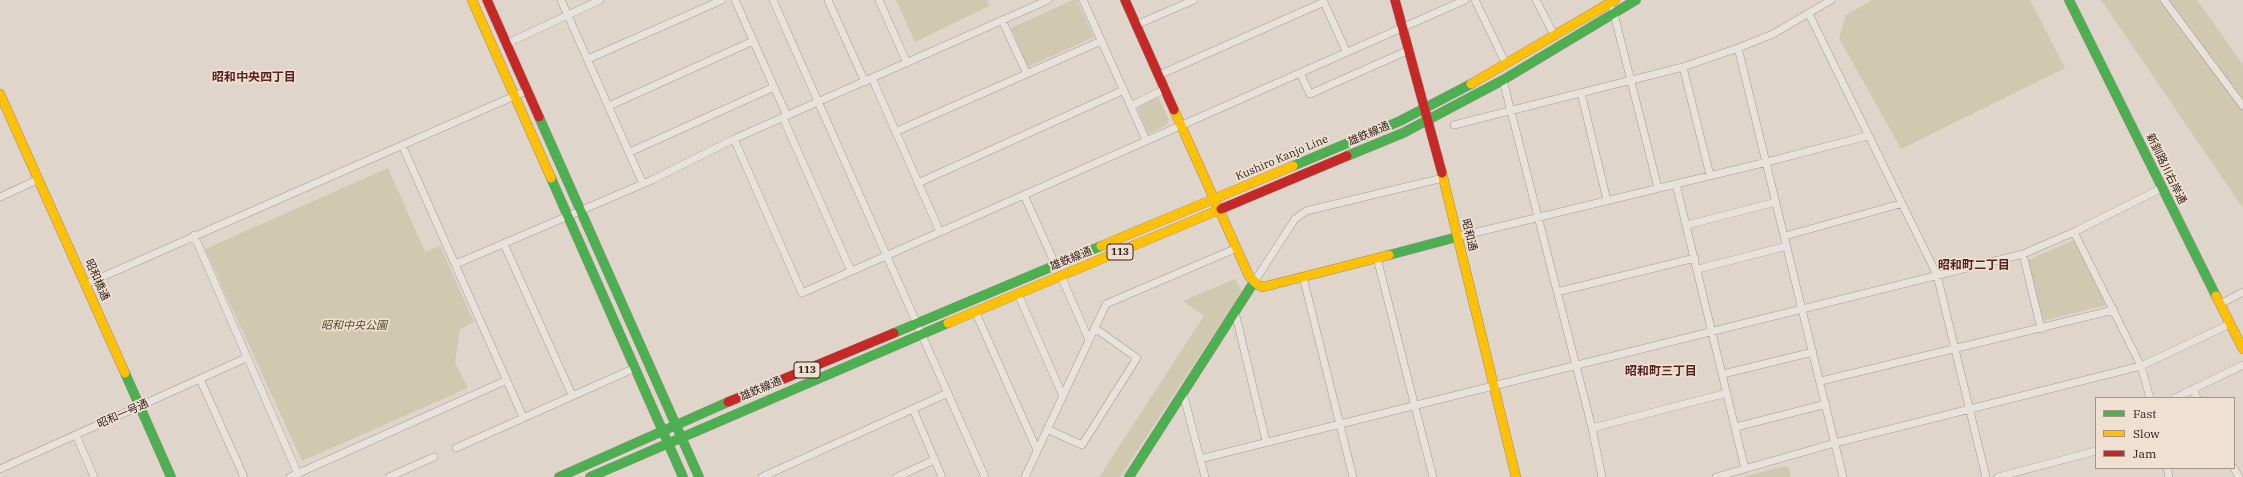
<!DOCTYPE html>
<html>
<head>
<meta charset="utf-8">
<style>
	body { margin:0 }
	#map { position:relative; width:2243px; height:477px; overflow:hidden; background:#e0d5cb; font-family:"IBM Plex Serif",serif }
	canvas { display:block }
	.legend { position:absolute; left:2095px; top:397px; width:140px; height:72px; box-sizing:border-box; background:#f0e0d2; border:1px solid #a4948a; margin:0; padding:5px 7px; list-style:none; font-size:12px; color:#32231e }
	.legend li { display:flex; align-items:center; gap:8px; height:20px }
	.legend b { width:20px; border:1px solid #a4948a }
</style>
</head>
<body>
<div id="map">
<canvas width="2243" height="477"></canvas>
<ul class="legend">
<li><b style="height:5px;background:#4caf50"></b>Fast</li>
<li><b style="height:5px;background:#ffc107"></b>Slow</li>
<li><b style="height:5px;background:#c62828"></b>Jam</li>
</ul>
</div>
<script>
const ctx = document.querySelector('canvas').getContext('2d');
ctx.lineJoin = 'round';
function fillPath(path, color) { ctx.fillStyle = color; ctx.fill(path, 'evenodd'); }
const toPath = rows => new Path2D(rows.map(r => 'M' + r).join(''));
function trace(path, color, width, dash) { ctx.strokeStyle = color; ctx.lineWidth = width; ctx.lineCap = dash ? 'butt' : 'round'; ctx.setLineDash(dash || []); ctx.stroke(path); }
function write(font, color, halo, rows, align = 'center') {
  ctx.font = font + ' "IBM Plex Serif","Noto Sans JP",serif'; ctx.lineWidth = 3.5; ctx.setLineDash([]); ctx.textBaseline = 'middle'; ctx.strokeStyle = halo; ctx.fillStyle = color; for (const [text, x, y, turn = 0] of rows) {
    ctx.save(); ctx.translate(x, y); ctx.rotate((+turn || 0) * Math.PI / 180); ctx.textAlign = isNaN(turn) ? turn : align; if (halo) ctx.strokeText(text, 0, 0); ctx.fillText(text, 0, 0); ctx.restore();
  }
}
fillPath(toPath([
	[896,0,987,0,989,6,915,42],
	[1073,0,1077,0,1094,37,1028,67,1011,28],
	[1872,0,2030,0,2065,68,1901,149,1839,38,1846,15],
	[2101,0,2197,0,2243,65,2243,208],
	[1158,97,1169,120,1166,126,1148,134,1137,107],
	[388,168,425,252,440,246,474,322,460,329,455,363,468,388,302,461,205,249],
	[2074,240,2106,305,2043,321,2028,260],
	[1235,279,1242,291,1120,477,1099,477,1204,316,1183,301],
	[1785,466,1789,468,1791,477,1743,477]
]), '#d1c8b0');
const street = toPath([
	[561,0,643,184],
	[735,0,787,116],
	[773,0,985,477],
	[828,0,865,82],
	[879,0,907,63],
	[1083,0,1146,140],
	[1323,0,1346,51],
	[1475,0,1506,64],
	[1536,0,1554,35],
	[2164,0,2243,106],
	[1613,10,1658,188],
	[1809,14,1937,275,1986,477],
	[1002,20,1027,74],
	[1136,25,1194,0],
	[506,44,600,0],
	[1738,48,1843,477],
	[588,59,722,0],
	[1683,67,1710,175],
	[1300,73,1310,94,1409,50],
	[1159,75,1324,2],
	[872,78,940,232],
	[1503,80,1592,428,1602,477],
	[1581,93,1607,200],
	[609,106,753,41],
	[1131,106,1165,89],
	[783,118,851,271],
	[1454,125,1683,67,1738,48,1773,34,1831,0],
	[895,132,1101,41],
	[734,139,802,293,1465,0],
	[402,145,523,417],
	[630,152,774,87],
	[918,183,1124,90],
	[1676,184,1745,469],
	[1024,195,1056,266],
	[0,197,39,179],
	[1687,225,1776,202],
	[2074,232,2141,366,2150,398],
	[194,235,298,474],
	[1785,236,1900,204],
	[1457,237,1767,162,1867,136],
	[504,244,572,395],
	[2023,254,2041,329],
	[1377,258,1433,477],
	[456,264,652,180,734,139,1048,0],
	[1698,269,1787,246],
	[1061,276,1089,340],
	[1303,277,1353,477],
	[1254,282,1295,219,1306,211,1443,178],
	[86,284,528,90],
	[1557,292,1695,258],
	[1018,294,1062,394],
	[2220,304,2243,292],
	[975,311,1037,450],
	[1235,312,1266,441],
	[1723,374,1813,352],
	[200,379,244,477],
	[1821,381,2114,310],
	[2193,389,2197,398],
	[1183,393,1205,477],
	[2175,398,2243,365],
	[913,409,942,477],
	[1736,427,1826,404],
	[1592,428,1727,393],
	[1047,429,1082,445,1137,358,1095,328],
	[76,435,94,477],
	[456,448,635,368],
	[1200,459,2023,254,2074,232,2162,188],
	[2167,468,2169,477],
	[2234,468,2239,477],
	[0,469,246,358],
	[290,477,507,380],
	[389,477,434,457],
	[762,477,948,393],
	[897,477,934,460],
	[1025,477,1106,304,1237,248],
	[1716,477,1835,443,2141,366,2230,324],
	[1998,477,2096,451]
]);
const fast = toPath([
	[2069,0,2216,296],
	[539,117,699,477],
	[1347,156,1403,133,1503,80,1636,0],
	[1293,166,1400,121,1471,84],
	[551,178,683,477],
	[1389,255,1457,237],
	[894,333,1101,246],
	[125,373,171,477],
	[559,477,728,402],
	[590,477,948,323],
	[1129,477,1254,282]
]);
const slow = toPath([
	[472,0,551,178],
	[1471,84,1615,0],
	[0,94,125,373],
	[1174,110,1249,276,1258,285,1263,287,1389,255],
	[1442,173,1516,477],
	[1101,246,1293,166],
	[2216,296,2243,349],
	[948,323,1221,209]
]);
const jam = toPath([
	[487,0,539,117],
	[1125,0,1174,110],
	[1395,0,1442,173],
	[1221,209,1347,156],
	[728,402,894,333]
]);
trace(street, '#a59b95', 8);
trace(fast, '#958b84', 10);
trace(slow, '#958b84', 10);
trace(jam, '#958b84', 10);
trace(street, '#e8e2dc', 7);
trace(fast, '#4caf50', 9);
trace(slow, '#ffc107', 9);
trace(jam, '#c62828', 9);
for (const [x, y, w] of [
	[1120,252,26],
	[807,370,26]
]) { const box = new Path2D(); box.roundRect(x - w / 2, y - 8, w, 16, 3); ctx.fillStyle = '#f0e0d2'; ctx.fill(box); trace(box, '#32231e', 1); }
write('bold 10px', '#32231e', null, [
	["113",1120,252],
	["113",807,370]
]);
write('11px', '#32231e', '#f0e0d2', [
	["雄鉄線通",1369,134,-23],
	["Kushiro Kanjo Line",1282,158,-23],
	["新釧路川右岸通",2166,169,64],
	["昭和通",1469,235,76],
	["雄鉄線通",1071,259,-22],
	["昭和橋通",97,280,66],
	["雄鉄線通",761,389,-23],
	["昭和一号通",123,414,-24]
]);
write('italic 11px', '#4b4b27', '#f0e0d2', [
	["昭和中央公園",354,326]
]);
write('bold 12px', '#592325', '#f0e0d2', [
	["昭和中央四丁目",254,78],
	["昭和町二丁目",1974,266],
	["昭和町三丁目",1661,372]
]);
</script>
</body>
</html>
